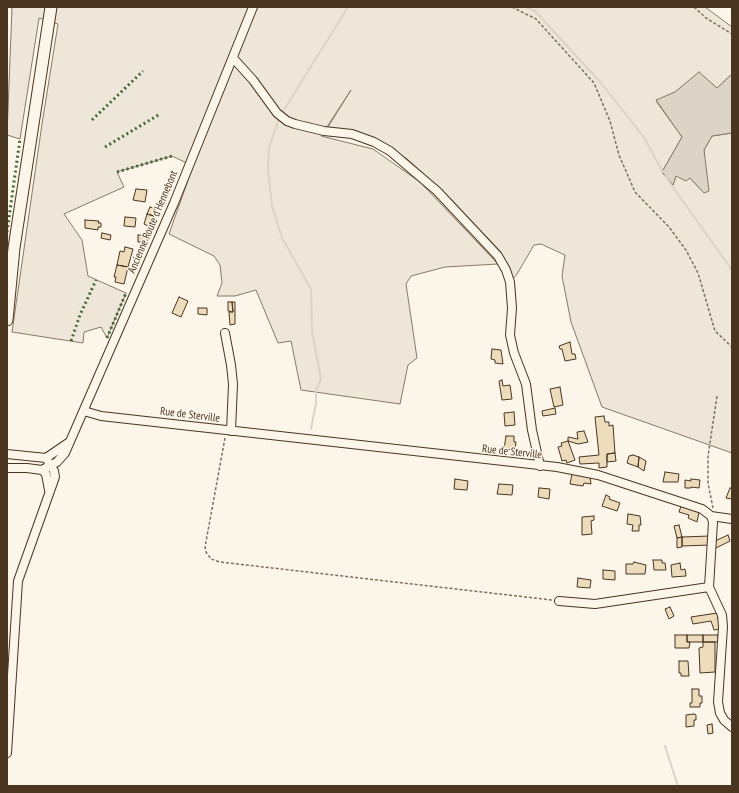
<!DOCTYPE html>
<html>
<head>
<meta charset="utf-8">
<style>
	body { margin:0 }
	#map { position:relative; width:739px; height:793px; overflow:hidden; background:#fbf6e9; font-family:"PT Sans Narrow",sans-serif }
	canvas { display:block }
	.frame { position:absolute; inset:0; border:8px solid #4a3520; pointer-events:none }
</style>
</head>
<body>
<div id="map">
<canvas width="739" height="793"></canvas>
<div class="frame"></div>
</div>
<script>
const ctx = document.querySelector('canvas').getContext('2d');
ctx.lineJoin = 'round';
function fillPath(path, color) { ctx.fillStyle = color; ctx.fill(path, 'evenodd'); }
const toPath = rows => new Path2D(rows.map(r => 'M' + r).join(''));
function trace(path, color, width, dash) { ctx.strokeStyle = color; ctx.lineWidth = width; ctx.lineCap = dash ? 'butt' : 'round'; ctx.setLineDash(dash || []); ctx.stroke(path); }
function write(font, color, halo, rows, align = 'center') {
  ctx.font = font + ' "PT Sans Narrow",sans-serif'; ctx.lineWidth = 3; ctx.setLineDash([]); ctx.textBaseline = 'middle'; ctx.strokeStyle = halo; ctx.fillStyle = color; for (const [text, x, y, turn = 0] of rows) {
    ctx.save(); ctx.translate(x, y); ctx.rotate((+turn || 0) * Math.PI / 180); ctx.textAlign = isNaN(turn) ? turn : align; if (halo) ctx.strokeText(text, 0, 0); ctx.fillText(text, 0, 0); ctx.restore();
  }
}
const green = toPath([
	[7,7,705,7,732,27,732,74,717,88,699,73,675,92,656,101,682,137,662,172,673,185,676,176,690,178,704,193,704,150,712,136,732,133,732,453,602,407,571,322,562,276,565,255,541,244,534,245,517,274,512,280,500,251,446,194,406,158,355,131,328,127,351,90,321,136,373,149,420,182,498,264,445,267,411,276,406,284,417,358,408,365,400,404,301,390,291,341,278,343,256,290,235,296,217,296,222,283,220,265,214,256,169,234,193,166,172,156,117,172,124,187,64,214,82,240,88,276,126,293,107,338,101,327,84,332,83,343,12,332,42,124,58,24,39,18,20,139,7,135,12,8,7,7]
]);
fillPath(green, '#ede6d9');
trace(green, '#887966', 1);
const water = toPath([
	[699,72,717,88,732,74,732,133,712,136,704,150,709,191,704,193,690,178,686,181,676,176,673,185,662,172,682,137,656,100,675,92,699,72]
]);
fillPath(water, '#dcd4c6');
trace(water, '#887966', 1);
trace(toPath([
	[526,7,535,11,601,83,643,136,663,172],
	[282,113,348,7],
	[278,121,269,148,268,169,272,206,282,238,311,289,312,331,321,379,316,390,316,403,311,429],
	[665,176,732,270],
	[665,746,678,786]
]), '#dcd4c6', 2);
const building = toPath([
	[136,189,147,190,145,202,133,200,136,189],
	[150,207,156,209,154,216,147,214,150,207],
	[147,214,154,216,150,227,144,224,147,214],
	[125,217,136,218,135,227,124,226,125,217],
	[85,220,99,221,98,223,101,223,101,227,98,227,98,230,85,228,85,220],
	[102,233,111,235,110,240,101,238,102,233],
	[138,235,148,236,147,242,138,242,138,235],
	[125,247,133,249,128,267,117,265,120,251,124,252,125,247],
	[117,265,128,267,124,284,115,282,116,277,114,277,117,265],
	[179,297,188,301,181,317,172,313,179,297],
	[228,302,232,302,233,312,228,311,228,302],
	[232,302,235,302,235,324,230,325,229,312,233,312,232,302],
	[198,308,207,308,207,315,198,314,198,308],
	[570,342,572,354,575,354,576,359,565,361,562,349,560,349,559,346,570,342],
	[492,349,501,350,503,364,495,363,495,360,491,359,492,349],
	[502,380,503,386,510,385,512,399,502,400,499,381,502,380],
	[560,387,563,405,554,407,550,389,560,387],
	[555,408,556,414,543,416,542,411,555,408],
	[514,412,515,425,505,426,504,413,514,412],
	[604,416,605,422,609,422,609,426,613,425,615,453,607,454,607,467,599,468,599,463,580,464,579,457,599,455,595,417,604,416],
	[584,431,588,442,578,444,568,441,568,437,578,439,577,432,584,431],
	[506,436,514,436,514,442,516,442,515,450,504,449,506,436],
	[568,441,575,460,567,463,566,460,562,461,558,447,562,446,561,443,568,441],
	[615,453,616,461,607,462,607,454,615,453],
	[633,455,639,457,638,467,627,463,629,456,633,455],
	[639,457,646,461,644,471,638,467,639,457],
	[665,472,679,474,678,482,663,482,665,472],
	[572,474,590,477,591,484,584,483,583,486,570,484,572,474],
	[455,479,468,481,467,490,454,489,455,479],
	[691,479,700,480,699,488,691,487,691,488,685,488,685,480,691,481,691,479],
	[499,484,513,485,512,495,497,494,499,484],
	[539,488,550,489,549,499,538,497,539,488],
	[730,488,732,489,732,501,732,499,726,498,730,488],
	[606,495,610,497,609,499,620,503,617,511,602,506,606,495],
	[681,506,699,512,697,522,688,518,689,515,679,512,681,506],
	[628,514,640,516,641,525,639,525,639,531,632,531,633,525,627,524,628,514],
	[594,516,594,520,591,521,592,534,582,535,582,517,594,516],
	[679,525,682,537,677,538,674,526,679,525],
	[728,535,730,541,714,549,715,541,728,535],
	[710,536,710,545,682,546,682,537,710,536],
	[682,537,682,547,677,548,677,538,682,537],
	[653,560,662,560,662,563,665,563,666,570,654,570,653,560],
	[634,562,646,565,645,574,626,574,626,564,633,564,634,562],
	[680,563,681,570,685,569,686,576,672,577,671,565,680,563],
	[603,570,615,571,615,580,603,579,603,570],
	[578,578,591,580,590,588,577,587,578,578],
	[670,607,674,616,669,619,665,609,670,607],
	[717,613,720,629,714,630,711,621,693,624,691,617,717,613],
	[675,635,687,635,687,642,690,642,689,648,675,648,675,635],
	[687,635,703,635,703,642,687,642,687,635],
	[703,635,718,635,718,642,703,642,703,635],
	[703,642,715,642,715,672,700,673,699,648,703,647,703,642],
	[679,661,688,661,689,676,681,676,681,673,679,673,679,661],
	[692,689,699,689,699,696,702,696,702,703,700,703,700,707,690,707,690,703,692,703,692,689],
	[694,714,696,715,696,720,694,720,694,726,686,727,686,715,694,714],
	[712,724,713,733,708,734,707,725,712,724]
]);
fillPath(building, '#ecdcbc');
trace(building, '#4a3520', 1);
const minor = toPath([
	[233,58,253,80,277,113,287,121,295,124,324,131,352,134,374,142,390,151,437,191,498,256,506,270,510,282,512,308,510,335,514,353,526,384,532,430,540,466],
	[225,333,231,365,233,384,231,431],
	[84,411,101,416,557,467,598,475,702,509,711,516,713,522,709,587,722,615,723,627,718,702,720,713,724,720,732,727],
	[7,454,46,458,68,443],
	[7,468,27,468,42,470,57,462,65,453,174,203,253,7],
	[42,470,46,474,49,490],
	[711,516,732,519],
	[559,601,595,604,709,587],
	[7,753,18,581,55,477,54,471,46,458]
]);
const major = toPath([
	[7,320,14,248,51,7]
]);
trace(minor, '#4a3520', 10);
trace(major, '#4a3520', 13);
trace(toPath([
	[512,7,536,19,594,83,610,121,619,155,635,192,669,227,686,250,698,273,715,331,732,347],
	[694,7,706,18,732,34],
	[225,438,205,547,206,552,211,559,220,562,552,600],
	[713,508,708,483,708,456,717,396]
]), '#7f6f5c', 1.5, [3, 2]);
trace(minor, '#fbf6e9', 8);
trace(major, '#fbf6e9', 11);
trace(toPath([
	[92,120,143,71],
	[105,147,160,114],
	[117,172,172,156],
	[7,232,20,139],
	[107,338,126,293],
	[71,341,80,315,96,280]
]), '#436837', 3, [2, 3]);
write('11px', '#4a3520', '#fbf6e9', [
	["Ancienne Route d'Hennebont",153,222,-67],
	["Rue de Sterville",190,415,7],
	["Rue de Sterville",512,452,6]
]);
</script>
</body>
</html>
